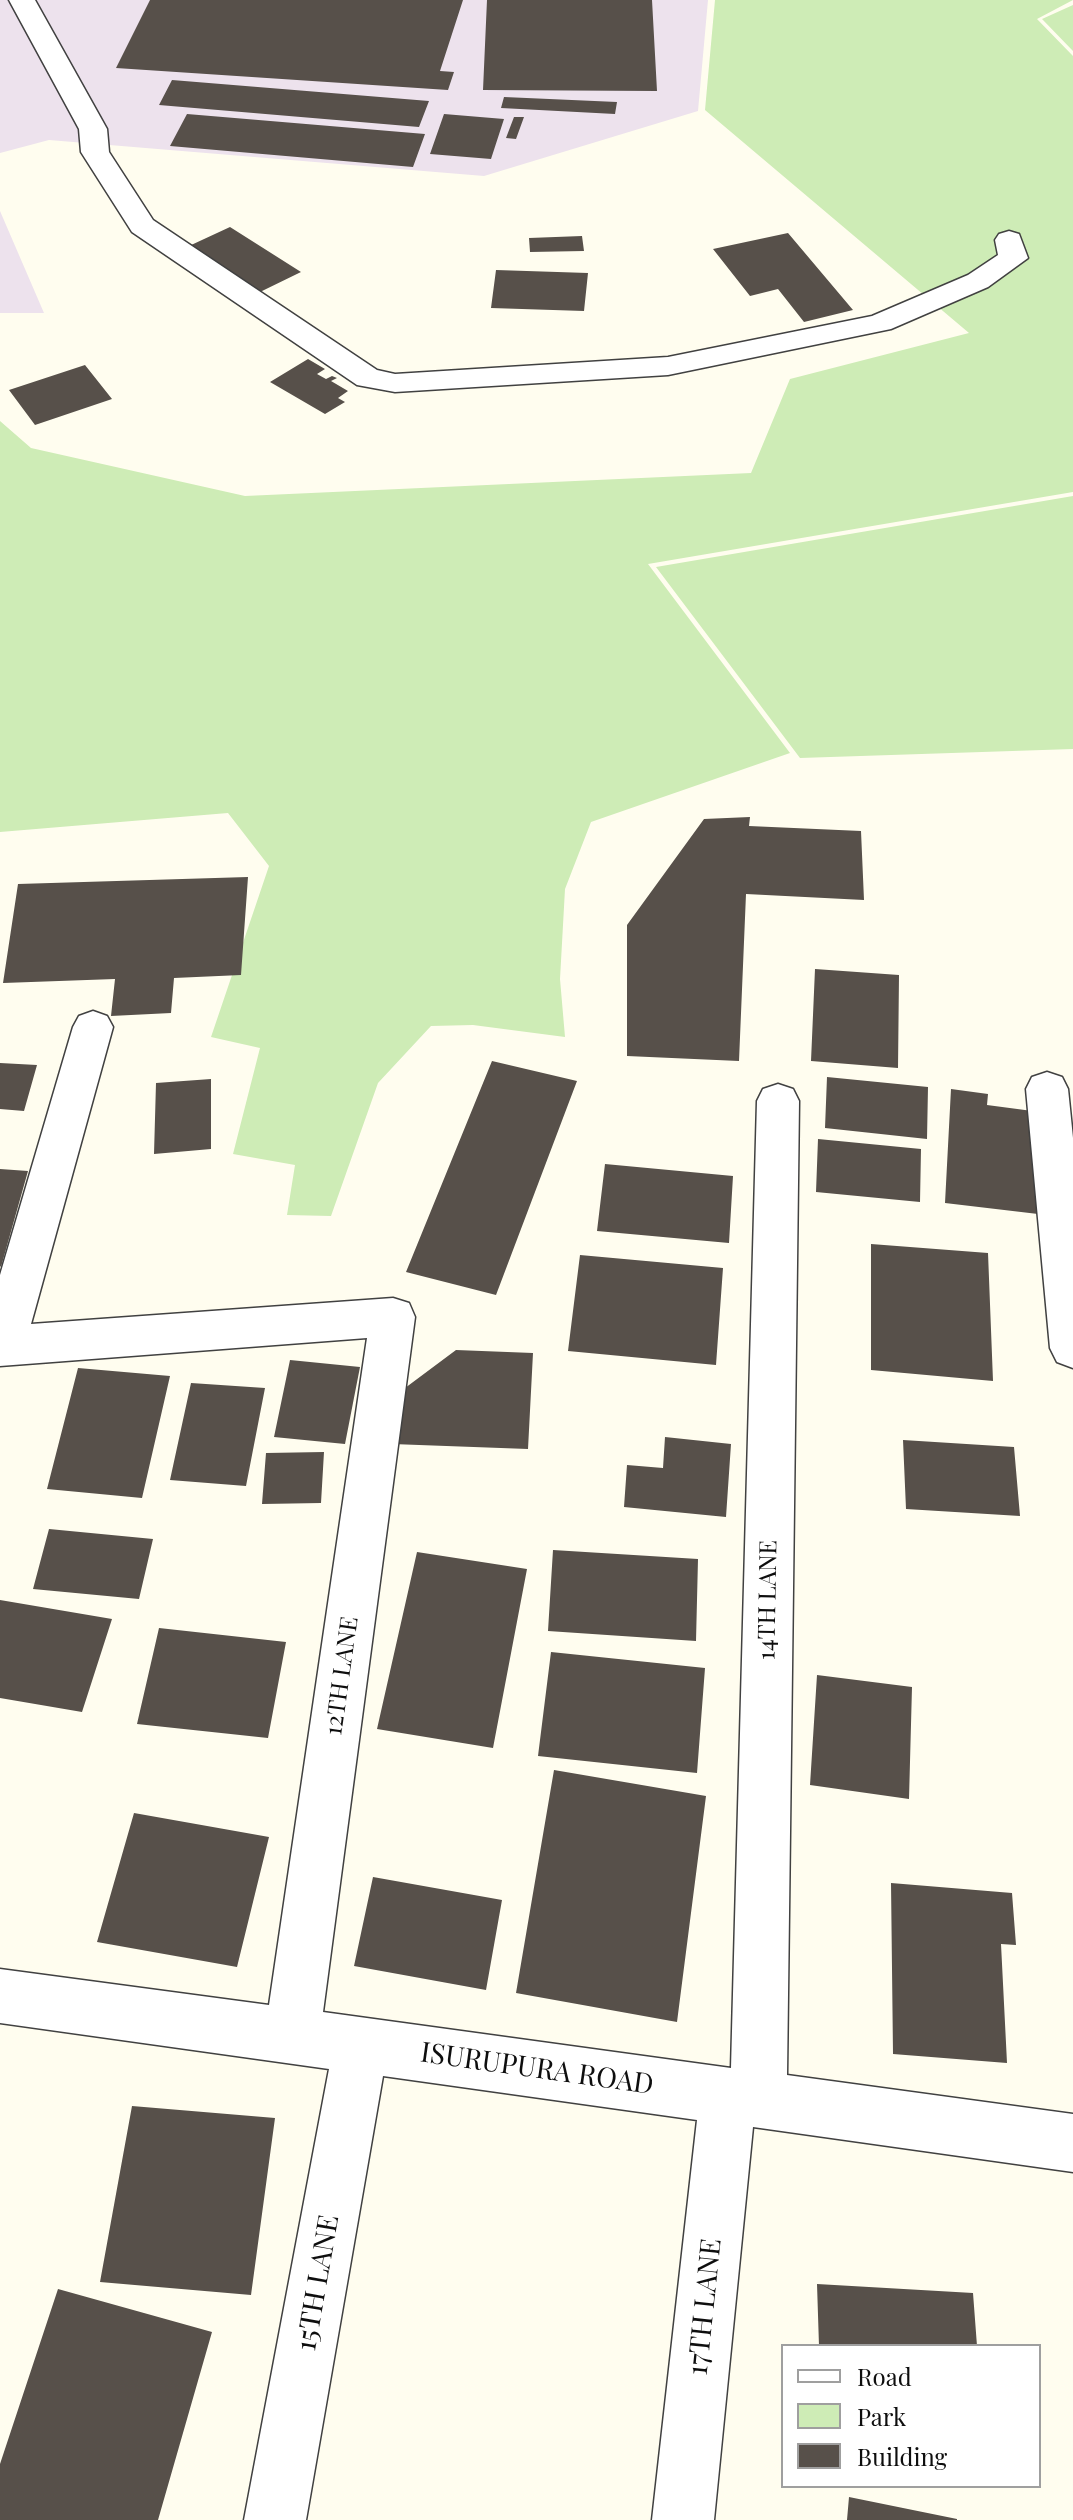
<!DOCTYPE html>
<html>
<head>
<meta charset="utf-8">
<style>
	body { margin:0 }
	#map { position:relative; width:1073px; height:2520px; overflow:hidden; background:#fffdef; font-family:"Playfair Display",serif }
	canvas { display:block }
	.legend { position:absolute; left:781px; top:2344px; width:260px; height:144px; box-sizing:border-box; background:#fff; border:2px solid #9f9f9f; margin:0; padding:10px 14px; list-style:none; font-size:24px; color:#0e0e0e }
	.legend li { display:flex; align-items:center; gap:16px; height:40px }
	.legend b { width:40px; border:2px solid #9f9f9f }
</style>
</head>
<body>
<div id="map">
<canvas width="1073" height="2520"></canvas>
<ul class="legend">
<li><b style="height:10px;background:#fff"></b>Road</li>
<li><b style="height:22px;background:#ceecb6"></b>Park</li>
<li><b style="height:22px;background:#57504a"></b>Building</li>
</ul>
</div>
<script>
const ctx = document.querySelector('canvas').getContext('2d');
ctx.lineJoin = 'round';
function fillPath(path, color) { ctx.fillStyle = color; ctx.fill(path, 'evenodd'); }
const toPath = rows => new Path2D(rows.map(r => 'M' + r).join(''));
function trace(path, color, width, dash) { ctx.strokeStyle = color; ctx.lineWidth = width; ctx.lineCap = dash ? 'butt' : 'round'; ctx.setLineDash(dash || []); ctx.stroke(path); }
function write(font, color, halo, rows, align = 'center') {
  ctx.font = font + ' "Playfair Display",serif'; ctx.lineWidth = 8; ctx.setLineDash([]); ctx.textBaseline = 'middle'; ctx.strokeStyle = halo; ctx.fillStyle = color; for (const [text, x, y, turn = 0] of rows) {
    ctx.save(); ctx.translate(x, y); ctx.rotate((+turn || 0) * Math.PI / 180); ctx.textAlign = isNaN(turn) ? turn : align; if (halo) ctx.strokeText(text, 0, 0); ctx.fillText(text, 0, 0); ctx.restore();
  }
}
fillPath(toPath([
	[0,0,708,0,698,111,484,176,49,140,0,153],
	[0,211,44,313,0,313]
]), '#ede2ed');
fillPath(toPath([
	[715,0,1073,0,1037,19,1073,56,1073,492,648,564,790,753,591,822,565,889,560,979,565,1037,473,1025,431,1026,378,1083,331,1216,287,1215,295,1165,233,1154,260,1048,211,1037,269,866,228,813,0,832,0,421,31,448,245,496,751,473,790,379,969,333,705,110],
	[1073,5,1073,51,1042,19],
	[1073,496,1073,749,800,758,656,567]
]), '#ceecb6');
fillPath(toPath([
	[150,0,463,0,440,71,454,72,448,90,116,68],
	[487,0,652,0,657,91,483,90],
	[172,80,429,101,419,127,159,105],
	[504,97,617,102,615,114,501,108],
	[187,114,425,134,413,167,170,146],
	[444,114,504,119,491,159,430,154],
	[514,117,524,117,516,139,506,138],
	[230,227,301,272,260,292,189,246],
	[788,233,853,310,804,322,778,289,750,296,713,249],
	[582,236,584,251,530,252,529,238],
	[496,270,588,273,584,311,491,308],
	[308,359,325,369,317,374,326,379,332,376,337,378,331,381,348,391,338,398,345,402,325,414,270,382],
	[85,365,112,399,35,425,9,390],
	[750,817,749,826,861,831,864,900,746,894,739,1061,627,1056,627,925,704,819],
	[248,877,241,975,174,978,171,1013,111,1016,115,979,3,983,18,884],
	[815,969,899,975,898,1068,811,1061],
	[492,1061,577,1081,496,1295,406,1272],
	[0,1063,37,1065,24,1111,0,1109],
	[827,1077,928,1087,927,1139,825,1128],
	[211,1079,211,1149,154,1154,156,1083],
	[951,1089,988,1094,987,1105,1040,1112,1038,1214,945,1203],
	[818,1139,921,1149,920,1202,816,1192],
	[605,1164,733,1176,729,1243,597,1231],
	[0,1169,28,1171,1,1267,0,1266],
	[871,1244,988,1253,993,1381,871,1370],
	[580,1255,723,1268,716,1365,568,1351],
	[456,1350,533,1353,528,1449,392,1444,397,1394],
	[290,1360,360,1367,345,1444,274,1437],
	[78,1368,170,1376,142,1498,47,1489],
	[191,1383,265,1388,246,1486,170,1480],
	[665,1437,731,1444,726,1517,624,1507,627,1465,663,1468],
	[903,1440,1014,1447,1020,1516,906,1509],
	[324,1452,321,1503,262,1504,266,1453],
	[49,1529,153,1539,139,1599,33,1589],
	[553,1550,698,1559,696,1641,548,1631],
	[417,1552,527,1569,493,1748,377,1729],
	[0,1600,112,1619,82,1712,0,1698],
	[159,1628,286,1642,268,1738,137,1724],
	[551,1652,705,1668,697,1773,538,1756],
	[817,1675,912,1687,909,1799,810,1785],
	[554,1770,706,1796,677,2022,516,1993],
	[134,1813,269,1837,237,1967,97,1942],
	[373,1877,502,1900,486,1990,354,1966],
	[891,1883,1012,1893,1016,1945,1001,1944,1007,2063,893,2054],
	[132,2106,275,2118,251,2295,100,2282],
	[817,2284,973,2293,977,2346,819,2346],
	[58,2289,212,2332,158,2520,0,2520,0,2464],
	[849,2497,957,2519,957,2520,847,2520]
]), '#57504a');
const street = toPath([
	[9,0,35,0,107,129,109,152,153,220,377,370,395,374,668,357,872,316,968,275,998,255,995,240,999,234,1009,231,1019,234,1028,258,988,287,891,329,668,375,395,392,357,385,132,232,81,152,79,129,9,0],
	[93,1011,107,1016,113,1027,31,1324,393,1298,409,1303,415,1317,323,2012,731,2068,757,1101,763,1089,778,1084,793,1089,799,1101,787,2075,1073,2114,1073,2172,753,2127,714,2520,652,2520,697,2120,383,2076,306,2520,244,2520,329,2069,0,2023,0,1969,269,2005,367,1338,0,1366,0,1275,73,1027,79,1016,93,1011],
	[1047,1072,1062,1077,1068,1089,1073,1138,1073,1368,1057,1362,1050,1348,1026,1089,1032,1077,1047,1072]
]);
trace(street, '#414141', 3);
fillPath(street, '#fff');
write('24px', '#0e0e0e', '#fff', [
	["14TH LANE",768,1600,-89],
	["12TH LANE",342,1676,-82]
]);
write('28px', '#0e0e0e', '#fff', [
	["ISURUPURA ROAD",537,2069,8],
	["15TH LANE",318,2283,-80],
	["17TH LANE",705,2307,-84]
]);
</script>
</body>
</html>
